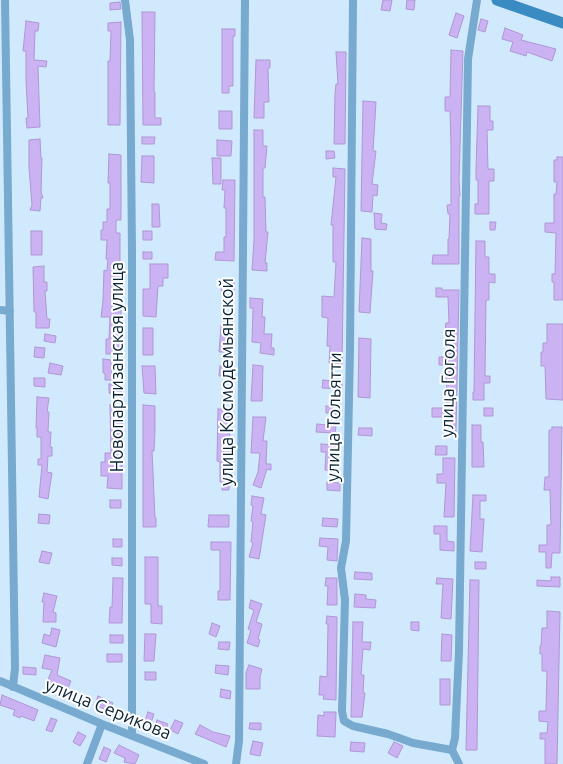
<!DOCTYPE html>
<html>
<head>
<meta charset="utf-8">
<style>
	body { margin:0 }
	canvas { display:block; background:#d0e9fc }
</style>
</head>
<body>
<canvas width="563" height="764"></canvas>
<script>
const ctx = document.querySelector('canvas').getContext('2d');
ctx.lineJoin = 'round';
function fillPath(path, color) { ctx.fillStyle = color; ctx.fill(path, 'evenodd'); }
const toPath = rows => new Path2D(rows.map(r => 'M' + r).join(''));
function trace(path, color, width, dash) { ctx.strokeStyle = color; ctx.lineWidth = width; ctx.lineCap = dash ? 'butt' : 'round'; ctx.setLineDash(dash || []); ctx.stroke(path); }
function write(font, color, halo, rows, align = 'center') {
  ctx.font = font + ' Ubuntu,sans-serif'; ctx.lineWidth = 4; ctx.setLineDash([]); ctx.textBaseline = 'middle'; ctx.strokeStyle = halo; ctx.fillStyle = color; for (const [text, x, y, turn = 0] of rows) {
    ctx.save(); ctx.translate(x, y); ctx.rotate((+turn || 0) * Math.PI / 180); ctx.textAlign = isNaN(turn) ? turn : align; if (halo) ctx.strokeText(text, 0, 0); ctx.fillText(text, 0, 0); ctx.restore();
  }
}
const building = toPath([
	[383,0,392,0,390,11,381,10,383,0],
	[407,0,415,0,414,10,406,9,407,0],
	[120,2,121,9,110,10,110,3,120,2],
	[142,12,155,12,154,92,155,92,155,118,161,118,161,125,143,125,142,12],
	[456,13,464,16,457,38,449,35,456,13],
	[481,19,488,21,485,32,478,30,481,19],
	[26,21,39,23,38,31,35,31,34,60,47,61,46,67,38,66,40,127,27,128,26,118,28,118,26,81,26,51,23,51,26,21],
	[121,22,120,125,108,125,108,61,110,61,111,31,108,31,108,23,121,22],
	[505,28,523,35,521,40,556,49,552,61,527,52,526,56,510,51,513,42,502,39,505,28],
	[222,29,235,29,235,36,233,36,233,86,229,86,229,93,222,93,222,29],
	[451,50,463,51,459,179,460,196,459,196,459,264,432,264,433,255,448,255,448,239,449,239,450,214,448,214,447,205,451,205,451,146,450,111,445,111,445,97,450,97,451,50],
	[336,52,346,52,345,144,334,144,335,93,336,84,338,84,336,52],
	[256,60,270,60,270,68,268,68,269,102,264,102,264,118,254,118,256,60],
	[363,101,376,102,373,151,376,151,372,184,378,185,377,196,373,195,372,212,361,211,363,101],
	[478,106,490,106,490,121,493,121,493,130,487,130,488,169,494,169,494,181,489,181,489,214,475,214,475,204,478,204,478,180,476,180,476,169,478,106],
	[219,111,232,111,232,129,219,129,219,111],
	[254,130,263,130,263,146,267,146,265,168,263,168,263,197,265,197,266,232,268,232,265,263,267,263,267,271,252,270,254,240,254,130],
	[142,137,155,137,154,144,142,144,142,137],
	[40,139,41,158,42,158,41,192,43,198,41,198,40,211,30,210,32,205,29,168,29,140,40,139],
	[217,140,232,141,231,156,217,156,217,140],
	[326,151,334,151,335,158,326,159,326,151],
	[109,154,121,155,121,220,116,220,116,233,120,233,120,298,112,297,112,309,121,309,121,354,106,354,106,339,109,339,110,317,101,317,103,300,104,270,107,271,108,259,106,259,107,240,101,240,101,230,103,230,103,222,107,222,107,209,110,209,110,183,108,183,109,154],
	[142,156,154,156,154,183,141,182,142,156],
	[557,157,563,157,563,300,554,300,554,282,552,282,552,274,555,274,556,233,545,232,545,223,554,223,554,194,556,194,557,182,554,182,554,160,557,160,557,157],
	[212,158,221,158,221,184,213,184,212,158],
	[333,168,345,169,342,364,329,363,330,346,327,346,328,318,322,317,322,296,334,297,336,262,333,262,333,225,331,225,336,177,333,177,333,168],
	[223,180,235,180,234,261,215,260,216,252,224,252,224,237,226,237,226,208,224,208,225,190,222,190,223,180],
	[152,204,159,204,160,227,152,227,152,204],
	[374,213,382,214,381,223,387,224,386,230,375,229,374,213],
	[490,222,496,222,495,230,490,230,490,222],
	[31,231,42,231,42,255,31,255,31,231],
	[143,231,152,231,152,240,143,240,143,231],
	[362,238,371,239,371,271,373,271,370,313,359,312,362,238],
	[476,241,485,241,485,257,489,257,489,274,495,274,495,283,489,282,489,300,486,300,485,376,490,376,490,383,484,383,484,400,473,400,473,392,474,392,476,241],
	[143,252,152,252,152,259,143,259,143,252],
	[150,264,168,264,168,278,163,278,163,286,158,286,156,317,143,316,143,289,150,289,150,264],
	[44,266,44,282,47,282,47,291,45,291,47,319,50,319,49,328,36,328,36,312,34,312,33,267,44,266],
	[222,282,234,282,234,291,221,291,222,282],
	[436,288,442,288,442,290,459,290,456,432,444,432,444,417,432,417,432,408,447,408,446,365,439,365,439,357,448,357,448,331,445,331,446,323,449,323,448,297,436,297,436,288],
	[250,298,263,299,262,317,265,317,264,334,272,334,271,348,274,348,274,355,260,353,261,343,252,342,253,308,250,308,250,298],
	[547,324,563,324,563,400,546,399,545,366,541,366,541,352,543,352,543,343,547,343,547,324],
	[221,326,233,326,232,352,219,352,221,326],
	[143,328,153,328,153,355,143,355,143,328],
	[45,334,56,336,55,343,44,341,45,334],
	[359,338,371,339,370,398,358,397,359,338],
	[35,347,45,348,44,358,34,357,35,347],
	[103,359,111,360,112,380,105,380,105,373,103,373,103,359],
	[50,363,63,366,61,375,48,373,50,363],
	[253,365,263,366,262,401,251,401,253,365],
	[142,366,155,366,156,394,144,393,142,366],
	[220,366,232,366,232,376,219,376,220,366],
	[34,378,45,378,45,387,34,386,34,378],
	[323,380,342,382,342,389,322,388,323,380],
	[109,384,122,384,121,394,109,393,109,384],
	[37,397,49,398,47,412,49,412,48,432,51,432,50,447,52,447,52,456,48,456,47,472,52,473,48,499,39,497,42,465,38,465,38,459,41,459,41,437,37,437,37,428,36,428,37,397],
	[110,405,122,406,122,451,117,451,117,463,122,463,122,489,107,488,108,476,101,476,101,462,105,462,105,453,111,453,110,405],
	[143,405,155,406,155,431,154,451,152,451,155,518,156,518,156,527,143,527,143,405],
	[326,406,341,407,340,414,326,413,326,406],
	[484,408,493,408,493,416,484,416,484,408],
	[218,409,230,409,229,490,222,490,222,482,220,482,220,462,217,461,218,409],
	[253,417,266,417,263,441,267,441,266,464,271,464,271,470,267,469,261,488,253,485,258,472,260,453,251,453,253,417],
	[317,424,336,426,335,433,316,432,317,424],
	[472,425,481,425,481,442,483,442,484,467,472,467,472,425],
	[552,427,562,427,560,553,552,553,551,568,546,568,546,552,539,552,539,545,547,545,547,525,551,525,550,490,544,490,545,477,549,477,549,430,552,430,552,427],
	[359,428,372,428,372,436,358,435,359,428],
	[321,444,336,445,335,471,325,470,326,452,321,452,321,444],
	[436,446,447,446,447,455,435,455,436,446],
	[443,458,455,458,454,517,444,517,446,483,437,483,437,474,443,474,443,458],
	[327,482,340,483,340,491,327,490,327,482],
	[473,495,486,495,486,501,480,501,480,519,484,519,482,552,470,551,473,495],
	[252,496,264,498,261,514,266,515,259,559,249,557,253,543,251,542,253,522,251,521,253,506,251,505,252,496],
	[110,500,121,500,121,508,110,508,110,500],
	[39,514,50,515,49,524,38,523,39,514],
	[209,515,229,515,229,527,208,527,209,515],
	[323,518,338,519,337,527,322,526,323,518],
	[434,526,447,526,447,541,454,542,454,551,440,550,440,534,434,534,434,526],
	[320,538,338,539,337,561,327,560,328,547,319,546,320,538],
	[113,539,122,539,122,547,113,547,113,539],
	[211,542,231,542,230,600,218,600,218,591,220,591,220,550,211,550,211,542],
	[42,551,52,553,49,564,39,562,42,551],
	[145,557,158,557,158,606,162,606,162,624,151,623,151,604,145,604,145,557],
	[112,558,122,558,122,566,112,565,112,558],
	[475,562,486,562,486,569,475,569,475,562],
	[355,572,372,573,372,580,354,579,355,572],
	[551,577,560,577,560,587,537,586,537,580,551,581,551,577],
	[113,578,123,578,122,623,109,623,110,607,112,607,113,578],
	[326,578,337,578,337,605,327,605,328,586,325,586,326,578],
	[437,578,453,579,451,619,441,618,443,584,436,584,437,578],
	[470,580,479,580,477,750,466,750,470,580],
	[44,593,57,596,53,612,56,613,56,622,43,622,44,602,42,602,44,593],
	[355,594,366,595,366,599,376,600,375,608,354,607,355,594],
	[251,600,262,604,256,622,262,624,258,639,260,640,258,647,247,643,251,630,248,629,254,610,249,608,251,600],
	[547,611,560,612,557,764,545,764,545,739,540,739,540,733,547,733,548,722,539,721,539,711,546,711,547,671,542,671,542,654,540,654,540,646,541,646,542,628,547,628,547,611],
	[327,616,337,617,336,700,323,699,324,695,319,695,320,676,327,677,328,624,326,624,327,616],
	[353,622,363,622,362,642,371,642,370,650,363,649,361,675,364,675,363,693,365,693,362,717,351,717,353,622],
	[411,622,419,622,419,631,411,630,411,622],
	[212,623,220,626,216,637,209,634,212,623],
	[52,628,60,630,56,647,42,643,44,634,50,636,52,628],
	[145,634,156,634,154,661,144,661,145,634],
	[442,634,452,635,451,661,441,661,442,634],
	[110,635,123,635,123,643,110,643,110,635],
	[219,642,230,642,229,650,218,649,219,642],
	[107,654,122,654,122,662,107,662,107,654],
	[45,655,60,658,57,675,71,681,65,695,56,691,58,686,47,682,52,670,42,668,45,655],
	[216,665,229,666,228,675,215,673,216,665],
	[249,665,262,669,260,677,260,689,246,689,246,672,249,665],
	[23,667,36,668,36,675,23,674,23,667],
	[145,672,156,672,156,680,145,680,145,672],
	[440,679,450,679,450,705,440,705,440,679],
	[221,689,231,691,230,699,220,697,221,689],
	[2,695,38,710,34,721,21,716,20,718,13,715,15,710,0,705,2,695],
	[98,696,113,703,109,711,95,705,98,696],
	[148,712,154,714,151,723,145,721,148,712],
	[324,712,336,712,335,737,317,736,318,715,324,716,324,712],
	[51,718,57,720,52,732,46,730,51,718],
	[157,720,168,724,165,730,155,726,157,720],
	[175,720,183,723,178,734,170,730,175,720],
	[250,723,261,723,261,730,249,729,250,723],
	[200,725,213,732,230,736,226,747,195,734,200,725],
	[78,732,86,736,80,746,73,742,78,732],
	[253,741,263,743,260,756,250,754,253,741],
	[351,742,365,743,364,752,350,751,351,742],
	[394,742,403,746,397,758,388,753,394,742],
	[119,745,139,755,135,764,124,762,125,758,114,753,119,745],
	[104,747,111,750,106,762,99,759,104,747]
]);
fillPath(building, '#cbb2f2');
trace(building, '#af97d5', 1);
trace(toPath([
	[5,0,15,668,13,687],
	[125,0,130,40,132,253,132,735],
	[353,0,350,350,346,541,341,568,345,600,342,711,344,721,353,726,388,734,413,743,452,750],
	[0,310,10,311],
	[0,681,102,724,204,764],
	[87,764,102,724],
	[236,764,239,741,245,0],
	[459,764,452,750,455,738,459,651,468,59,477,0]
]), '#78a9cf', 8);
trace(toPath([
	[497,0,563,23]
]), '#398bc2', 11);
write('18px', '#092334', '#fff', [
	["Новопартизанская улица",117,367,-90],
	["улица Космодемьянской",227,382,-90],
	["улица Гоголя",448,383,-89],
	["улица Тольятти",334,417,-89],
	["улица Серикова",108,709,22]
]);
</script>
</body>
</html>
